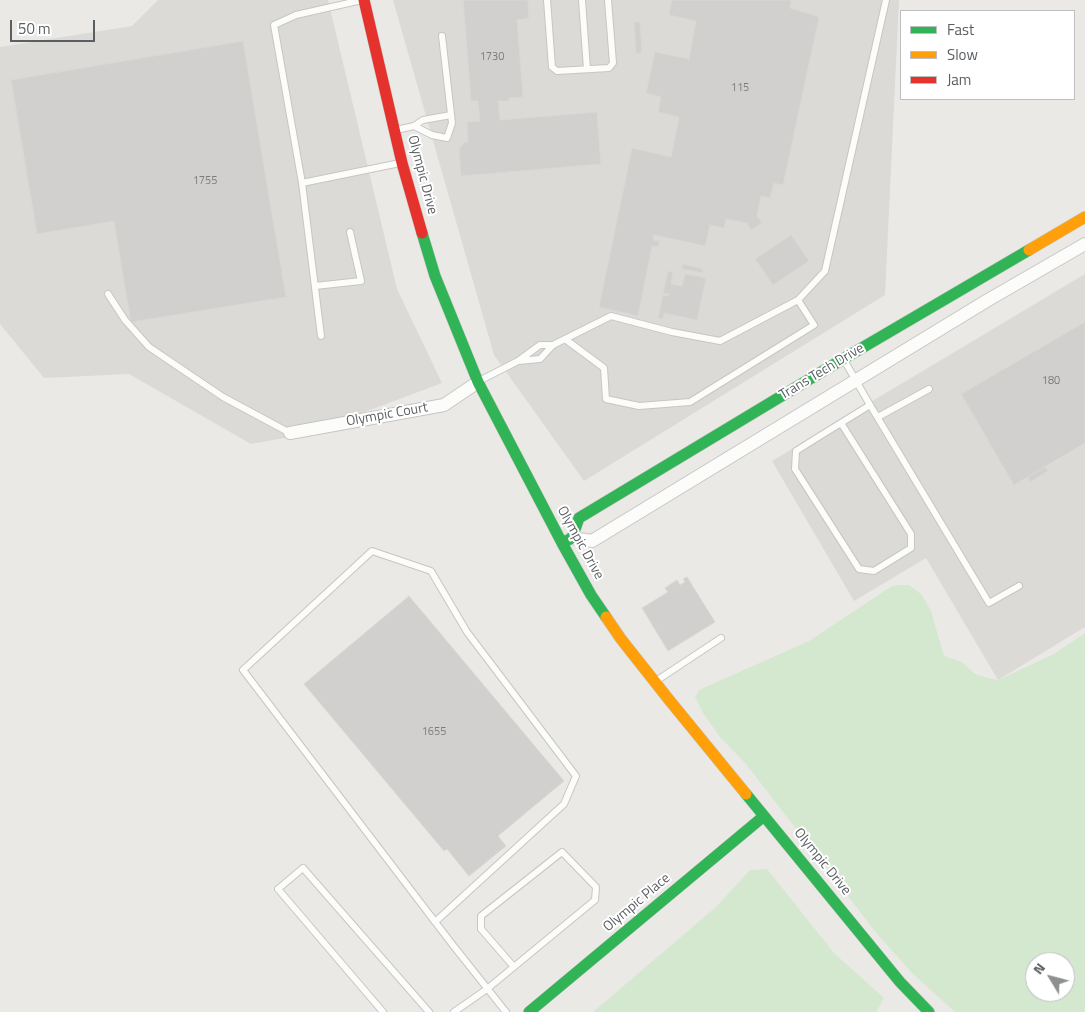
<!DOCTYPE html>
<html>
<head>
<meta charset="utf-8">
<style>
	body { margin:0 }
	#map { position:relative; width:1085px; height:1012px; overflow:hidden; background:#ebe9e5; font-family:"Titillium Web",sans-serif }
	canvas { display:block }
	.legend { position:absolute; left:900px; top:10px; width:175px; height:90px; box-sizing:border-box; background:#fff; border:1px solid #bdbfc1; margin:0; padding:6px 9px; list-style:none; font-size:15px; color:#5a5f63 }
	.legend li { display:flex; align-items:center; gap:10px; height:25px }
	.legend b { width:25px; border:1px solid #bdbfc1 }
	.north { position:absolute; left:1025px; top:952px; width:50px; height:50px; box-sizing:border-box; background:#fff; border:1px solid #bdbfc1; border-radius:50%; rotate:307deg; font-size:14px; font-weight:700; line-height:20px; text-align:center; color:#5a5f63 }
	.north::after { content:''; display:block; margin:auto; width:18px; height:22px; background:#8d8f90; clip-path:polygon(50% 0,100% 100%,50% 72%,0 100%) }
	.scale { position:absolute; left:10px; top:20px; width:85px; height:22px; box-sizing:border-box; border:2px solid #5a5f63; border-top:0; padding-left:6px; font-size:15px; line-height:18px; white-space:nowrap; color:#5a5f63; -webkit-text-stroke:4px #fff; paint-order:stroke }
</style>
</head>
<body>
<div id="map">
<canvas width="1085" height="1012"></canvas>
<ul class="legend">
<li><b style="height:6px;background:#30b455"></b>Fast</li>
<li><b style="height:6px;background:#ff9f0a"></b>Slow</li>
<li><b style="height:6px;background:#e5322d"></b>Jam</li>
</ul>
<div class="north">N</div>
<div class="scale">50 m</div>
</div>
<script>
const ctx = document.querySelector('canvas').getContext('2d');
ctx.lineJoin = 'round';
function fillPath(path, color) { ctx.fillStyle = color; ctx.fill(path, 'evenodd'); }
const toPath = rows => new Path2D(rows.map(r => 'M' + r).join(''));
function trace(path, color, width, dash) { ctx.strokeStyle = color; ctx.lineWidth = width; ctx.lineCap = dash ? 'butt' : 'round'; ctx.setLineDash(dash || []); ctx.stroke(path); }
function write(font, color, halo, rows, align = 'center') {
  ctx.font = font + ' "Titillium Web",sans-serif'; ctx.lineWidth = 4; ctx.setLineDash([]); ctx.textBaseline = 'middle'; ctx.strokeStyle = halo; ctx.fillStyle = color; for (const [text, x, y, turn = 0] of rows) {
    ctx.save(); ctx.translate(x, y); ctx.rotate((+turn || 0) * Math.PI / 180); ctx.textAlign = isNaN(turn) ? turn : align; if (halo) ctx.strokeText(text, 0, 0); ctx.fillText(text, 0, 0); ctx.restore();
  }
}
fillPath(toPath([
	[158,0,328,0,397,289,442,383,306,434,251,444,129,374,44,378,0,324,0,47,132,26],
	[393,0,899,0,885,295,584,481,494,355],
	[1085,274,1085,627,998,680,926,558,854,601,772,461]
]), '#dcdad6');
fillPath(toPath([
	[900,585,909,585,922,595,931,611,944,656,962,662,975,674,992,679,998,680,1054,654,1085,633,1085,1012,955,1012,913,974,878,935,746,764,720,737,703,713,695,697,699,690,809,641,892,586],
	[1035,962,1065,962,1065,992,1035,992],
	[767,869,834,953,884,998,876,1012,593,1012,716,907,750,870]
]), '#d3e8cf');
const building = toPath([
	[463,0,528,0,529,18,517,20,523,97,509,98,509,101,498,101,500,120,597,112,601,164,461,176,459,149,465,142,468,142,467,122,480,121,478,101,471,101,463,0],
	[672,0,791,0,790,8,819,17,783,185,774,183,770,198,761,196,757,216,762,223,751,230,747,223,726,219,724,228,710,225,705,246,654,235,653,240,660,241,658,247,652,246,638,316,599,307,632,148,671,157,679,117,658,112,661,97,646,93,655,52,689,59,696,21,669,15,672,0],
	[634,22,640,22,642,53,636,53,634,22],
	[243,41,286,297,131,322,114,221,37,234,11,80,243,41],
	[791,235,809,261,773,285,755,259,791,235],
	[683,264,703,269,702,273,682,269,683,264],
	[668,271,673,272,671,284,682,286,685,274,706,278,697,320,664,313,663,319,658,318,663,295,668,296,669,294,663,293,668,271],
	[1085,322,1085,443,1014,485,961,394,1085,322],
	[1045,467,1048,471,1030,482,1028,477,1045,467],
	[687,577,715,622,668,651,642,608,668,592,665,588,677,580,680,585,685,582,683,579,687,577],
	[409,596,564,781,498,836,506,846,469,876,447,849,444,851,304,684,409,596]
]);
fillPath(building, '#d2d0ce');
trace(building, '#dad8d4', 1);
const lane = toPath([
	[362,0,296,15,274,25,302,183,400,163],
	[547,0,552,67,557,71,609,68,613,63,608,0],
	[582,0,587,69],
	[414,126,432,135,447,138,452,123,442,36],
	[396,130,414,126,423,120,451,115],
	[302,183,321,336],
	[315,286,361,281,350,232],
	[108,294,125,320,149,347,223,397,290,433],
	[565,339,604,368,606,399,639,406,690,402,814,325,798,300],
	[518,361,540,359,553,345,611,316,672,332,720,341,798,300,825,271,886,0],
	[479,381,518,361,540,345,553,345],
	[870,405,989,603,1019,586],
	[878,417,929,389],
	[841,423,911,534,911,548,874,571,859,569,795,469,796,451,815,439,870,405,844,360],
	[656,681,721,638],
	[435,922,564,804,576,776,467,632,431,571,372,551,243,670,452,944,506,1012],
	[383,1012,278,889,303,868,429,1012],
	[454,1012,487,989,595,900,596,887,562,852,481,916,481,929,514,967]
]);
const street = toPath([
	[290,433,444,405,478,382],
	[572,538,592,541,988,300,1085,244]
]);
const fast = toPath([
	[422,233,435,276,478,382,562,543,591,595,606,617],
	[562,543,572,538,579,518,843,359,1029,250],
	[746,794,900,982,929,1012],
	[529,1012,764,816]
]);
const slow = toPath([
	[1029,250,1085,217],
	[606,617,621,639,670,701,746,794]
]);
const jam = toPath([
	[364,0,402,163,422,233]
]);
trace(lane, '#c6c6c5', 8);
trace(street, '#c6c6c5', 14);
trace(fast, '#c6c6c5', 12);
trace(slow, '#c6c6c5', 12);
trace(jam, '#c6c6c5', 12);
trace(lane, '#fcfcfb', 6);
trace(street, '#fcfcfb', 12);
trace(fast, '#30b455', 11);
trace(slow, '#ff9f0a', 11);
trace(jam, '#e5322d', 11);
write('11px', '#797c7f', null, [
	["1730",492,57],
	["115",740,88],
	["1755",205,181],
	["180",1051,381],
	["1655",434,732]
]);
write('14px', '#5a5f63', '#fff', [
	["Olympic Drive",422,175,75],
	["Trans Tech Drive",822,372,-31],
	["Olympic Court",387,415,-10],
	["Olympic Drive",580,543,61],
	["Olympic Drive",822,862,51],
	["Olympic Place",637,903,-40]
]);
</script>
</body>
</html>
